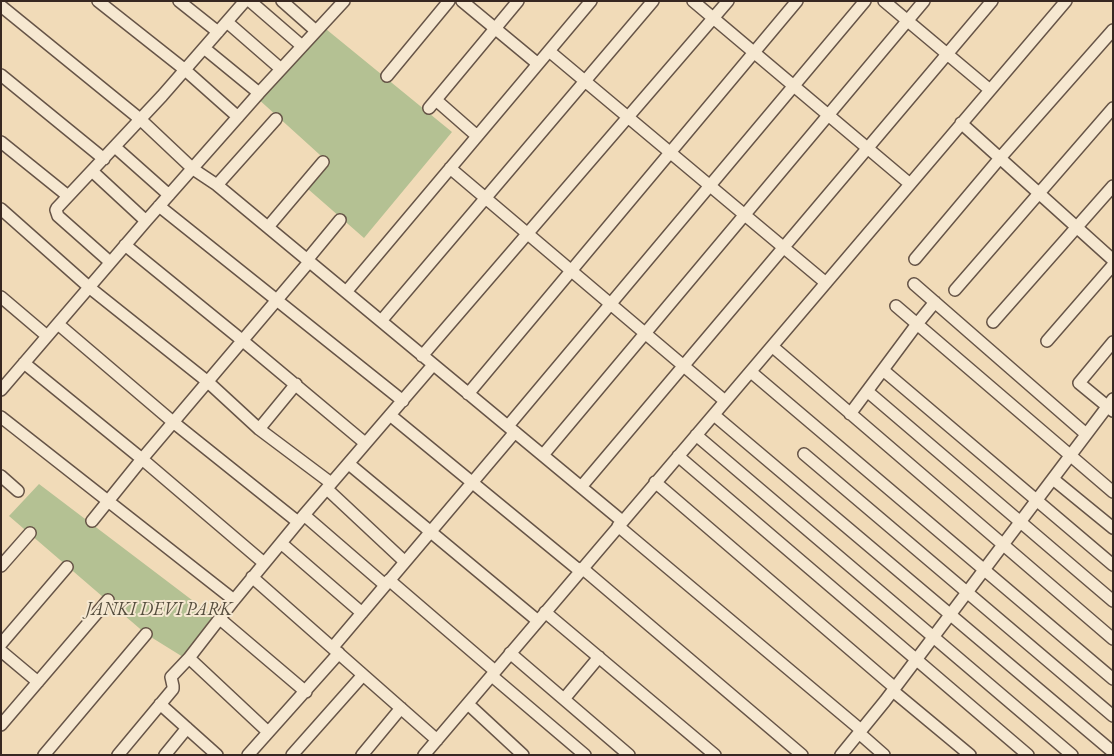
<!DOCTYPE html>
<html>
<head>
<meta charset="utf-8">
<style>
	body { margin:0 }
	#map { position:relative; width:1114px; height:756px; overflow:hidden; background:#f1dbb8; font-family:"EB Garamond",serif }
	canvas { display:block }
	.frame { position:absolute; inset:0; border:2px solid #372721; pointer-events:none }
</style>
</head>
<body>
<div id="map">
<canvas width="1114" height="756"></canvas>
<div class="frame"></div>
</div>
<script>
const ctx = document.querySelector('canvas').getContext('2d');
ctx.lineJoin = 'round';
function fillPath(path, color) { ctx.fillStyle = color; ctx.fill(path, 'evenodd'); }
const toPath = rows => new Path2D(rows.map(r => 'M' + r).join(''));
function trace(path, color, width, dash) { ctx.strokeStyle = color; ctx.lineWidth = width; ctx.lineCap = dash ? 'butt' : 'round'; ctx.setLineDash(dash || []); ctx.stroke(path); }
function write(font, color, halo, rows, align = 'center') {
  ctx.font = font + ' "EB Garamond",serif'; ctx.lineWidth = 4; ctx.setLineDash([]); ctx.textBaseline = 'middle'; ctx.strokeStyle = halo; ctx.fillStyle = color; for (const [text, x, y, turn = 0] of rows) {
    ctx.save(); ctx.translate(x, y); ctx.rotate((+turn || 0) * Math.PI / 180); ctx.textAlign = isNaN(turn) ? turn : align; if (halo) ctx.strokeText(text, 0, 0); ctx.fillText(text, 0, 0); ctx.restore();
  }
}
fillPath(toPath([
	[321,25,452,132,364,238,308,189,330,164,256,97],
	[39,484,213,616,183,657,146,634,9,516]
]), '#b4c193');
const minor = toPath([
	[98,1,184,69,238,117],
	[179,1,218,32],
	[250,1,302,46],
	[282,1,316,31],
	[462,1,538,64],
	[693,1,910,184],
	[884,1,990,90],
	[1,6,140,119,193,169,217,185,622,521],
	[227,22,281,69],
	[204,48,259,93],
	[549,51,826,283],
	[1,75,104,159],
	[387,76,449,1],
	[436,100,477,136],
	[429,108,518,1],
	[961,123,1113,260],
	[1,142,68,196],
	[115,147,169,195],
	[450,168,725,401],
	[92,171,146,221],
	[217,185,276,119],
	[159,206,403,401],
	[1,209,90,288,208,382,259,429,331,483],
	[268,227,323,162],
	[125,245,243,341,365,443],
	[915,259,1000,158,1113,30],
	[307,260,340,220],
	[110,262,58,216,56,210,57,208,162,96,245,1],
	[914,284,1086,434],
	[955,290,1113,108],
	[346,292,591,1],
	[1,297,47,336],
	[896,306,1113,492],
	[381,321,653,1],
	[993,322,1113,186],
	[58,324,173,422,298,522],
	[1047,341,1113,265],
	[1113,342,1079,383,1113,411],
	[773,347,1113,639],
	[422,356,728,1],
	[24,363,142,459,264,563],
	[883,370,1113,565],
	[751,372,1113,679],
	[1,390,146,221,259,93,344,1],
	[867,391,1113,601],
	[468,394,797,1],
	[850,414,917,324,935,302],
	[390,415,580,571],
	[714,415,1113,752],
	[1,417,234,600],
	[508,426,865,1],
	[259,429,296,384],
	[696,435,1072,755],
	[804,454,1113,716],
	[543,455,924,1],
	[678,456,1028,755],
	[349,464,538,621],
	[1,476,18,491],
	[1053,479,1113,528],
	[655,482,895,688],
	[581,487,992,1],
	[327,489,404,561],
	[304,515,385,585],
	[92,521,142,459,309,262],
	[618,526,861,730],
	[281,543,362,613],
	[1,566,30,533],
	[582,568,802,755],
	[252,577,437,740],
	[389,580,495,671],
	[545,612,715,755],
	[220,619,306,692],
	[1,644,67,567],
	[333,647,515,432],
	[1,651,38,682],
	[510,653,629,755],
	[189,658,268,732],
	[492,676,585,755],
	[893,691,970,755],
	[564,699,599,657],
	[160,704,217,755],
	[468,704,523,755],
	[1,725,108,600],
	[859,733,884,755],
	[44,755,146,634],
	[118,755,173,689,173,686,171,677,189,658,234,600,304,515,433,365],
	[165,755,187,728],
	[248,755,339,653],
	[292,755,363,675],
	[362,755,401,708],
	[424,755,1066,1],
	[841,755,885,701,1113,399]
]);
trace(minor, '#665447', 14);
trace(minor, '#f6e8d1', 11);
write('italic 18px', '#564e3e', '#f6e8d1', [
	["JANKI DEVI PARK",159,610]
]);
</script>
</body>
</html>
